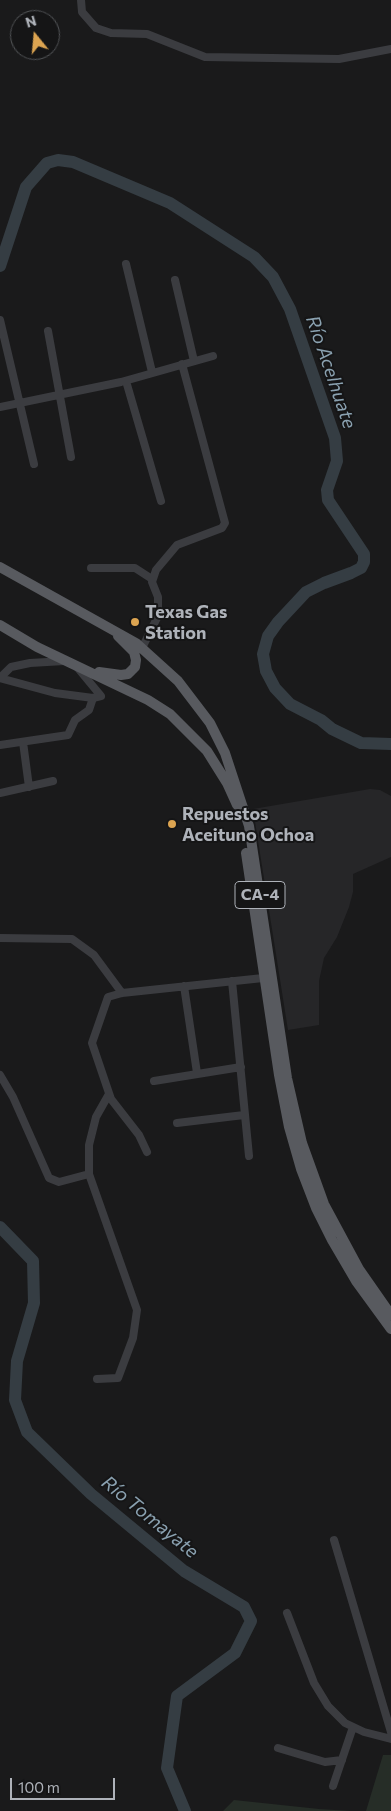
<!DOCTYPE html>
<html>
<head>
<meta charset="utf-8">
<style>
	body { margin:0 }
	#map { position:relative; width:391px; height:1811px; overflow:hidden; background:#1a1a1b; font-family:Commissioner,sans-serif }
	canvas { display:block }
	.north { position:absolute; left:10px; top:10px; width:50px; height:50px; box-sizing:border-box; background:#151516; border:1px solid #525457; border-radius:50%; rotate:343deg; font-size:14px; font-weight:700; line-height:20px; text-align:center; color:#aeb2b9 }
	.north::after { content:''; display:block; margin:auto; width:18px; height:22px; background:#dca451; clip-path:polygon(50% 0,100% 100%,50% 72%,0 100%) }
	.scale { position:absolute; left:10px; top:1778px; width:105px; height:22px; box-sizing:border-box; border:2px solid #aeb2b9; border-top:0; padding-left:6px; font-size:15px; line-height:18px; white-space:nowrap; color:#aeb2b9; -webkit-text-stroke:4px #151516; paint-order:stroke }
</style>
</head>
<body>
<div id="map">
<canvas width="391" height="1811"></canvas>
<div class="north">N</div>
<div class="scale">100 m</div>
</div>
<script>
const ctx = document.querySelector('canvas').getContext('2d');
ctx.lineJoin = 'round';
function fillPath(path, color) { ctx.fillStyle = color; ctx.fill(path, 'evenodd'); }
const toPath = rows => new Path2D(rows.map(r => 'M' + r).join(''));
function trace(path, color, width, dash) { ctx.strokeStyle = color; ctx.lineWidth = width; ctx.lineCap = dash ? 'butt' : 'round'; ctx.setLineDash(dash || []); ctx.stroke(path); }
function write(font, color, halo, rows, align = 'center') {
  ctx.font = font + ' Commissioner,sans-serif'; ctx.lineWidth = 4; ctx.setLineDash([]); ctx.textBaseline = 'middle'; ctx.strokeStyle = halo; ctx.fillStyle = color; for (const [text, x, y, turn = 0] of rows) {
    ctx.save(); ctx.translate(x, y); ctx.rotate((+turn || 0) * Math.PI / 180); ctx.textAlign = isNaN(turn) ? turn : align; if (halo) ctx.strokeText(text, 0, 0); ctx.fillText(text, 0, 0); ctx.restore();
  }
}
fillPath(toPath([
	[370,789,380,790,391,796,391,857,353,874,353,892,349,907,337,937,324,958,319,981,319,1025,288,1030,253,809]
]), '#262628');
fillPath(toPath([
	[383,1755,391,1755,391,1811,366,1811],
	[234,1800,319,1809,351,1811,223,1811]
]), '#262d27');
trace(toPath([
	[0,266,26,187,47,163,58,160,73,162,170,203,254,257,273,277,290,309,335,438,337,461,327,490,328,500,364,554,364,562,361,568,351,573,324,583,306,592,278,622,268,636,263,654,266,671,275,688,290,704,321,720,332,729,361,743,391,744],
	[0,1227,33,1261,34,1303,17,1361,15,1400,27,1432,91,1494,184,1571,244,1607,251,1621,235,1653,177,1696,167,1768,185,1811]
]), '#353d43', 12);
trace(toPath([
	[81,0,82,12,96,28,111,33,147,34,205,57,339,59,391,49],
	[126,264,152,372],
	[175,280,194,361],
	[0,320,34,464],
	[48,331,71,457],
	[126,381,161,501],
	[0,407,121,382,213,356],
	[91,568,135,568,152,579],
	[142,648,158,616,158,597,152,582,156,570,177,545,222,528,225,523,182,364],
	[0,678,55,693,93,698,101,696,77,667],
	[0,678,11,667,30,663,64,661],
	[23,742,29,787],
	[0,745,68,735,75,720,89,710,93,698],
	[0,793,53,781],
	[0,938,72,939,94,955,122,993],
	[232,981,249,1156],
	[184,986,197,1073],
	[0,1075,13,1097,49,1178,59,1182,89,1174],
	[154,1081,241,1067],
	[177,1123,244,1115],
	[147,1152,139,1135,111,1099,92,1043,108,997,122,993,263,978],
	[97,1379,118,1378,133,1338,137,1310,89,1174,89,1145,96,1117,109,1094],
	[334,1540,391,1732],
	[287,1613,314,1683,328,1706,345,1723,364,1732,391,1739],
	[278,1748,325,1762,342,1760],
	[333,1786,353,1727]
]), '#3b3c40', 8);
trace(toPath([
	[0,567,136,643,178,681,210,723,225,753,249,826,287,1078,302,1143,324,1204,359,1269,391,1315],
	[0,625,37,647,148,700,170,714,207,751,227,783,237,805],
	[99,672,121,675,128,674,135,667,136,660,134,652,118,636],
	[246,853,279,1075,289,1127,301,1169,316,1208,332,1240,356,1281,391,1329]
]), '#585a5f', 10);
for (const [x, y, r, color] of [
	[135,622,5,"#dca451"],
	[172,824,5,"#dca451"]
]) { const dot = new Path2D(); dot.arc(x, y, r, 0, 2 * Math.PI); ctx.fillStyle = color; ctx.fill(dot); trace(dot, '#151516', 2); }
for (const [x, y, w] of [
	[260,895,50]
]) { const box = new Path2D(); box.roundRect(x - w / 2, y - 13.5, w, 27, 4); ctx.fillStyle = '#151516'; ctx.fill(box); trace(box, '#aeb2b9', 1); }
write('bold 16px', '#aeb2b9', null, [
	["CA-4",260,895]
]);
write('bold 18px', '#aeb2b9', '#151516', [
	["Texas Gas",145,612],
	["Station",145,633],
	["Repuestos",182,814],
	["Aceituno Ochoa",182,835]
], 'left');
write('italic 19px', '#8aa1b0', '#151516', [
	["Río Acelhuate",331,372,71],
	["Río Tomayate",150,1517,39]
]);
</script>
</body>
</html>
